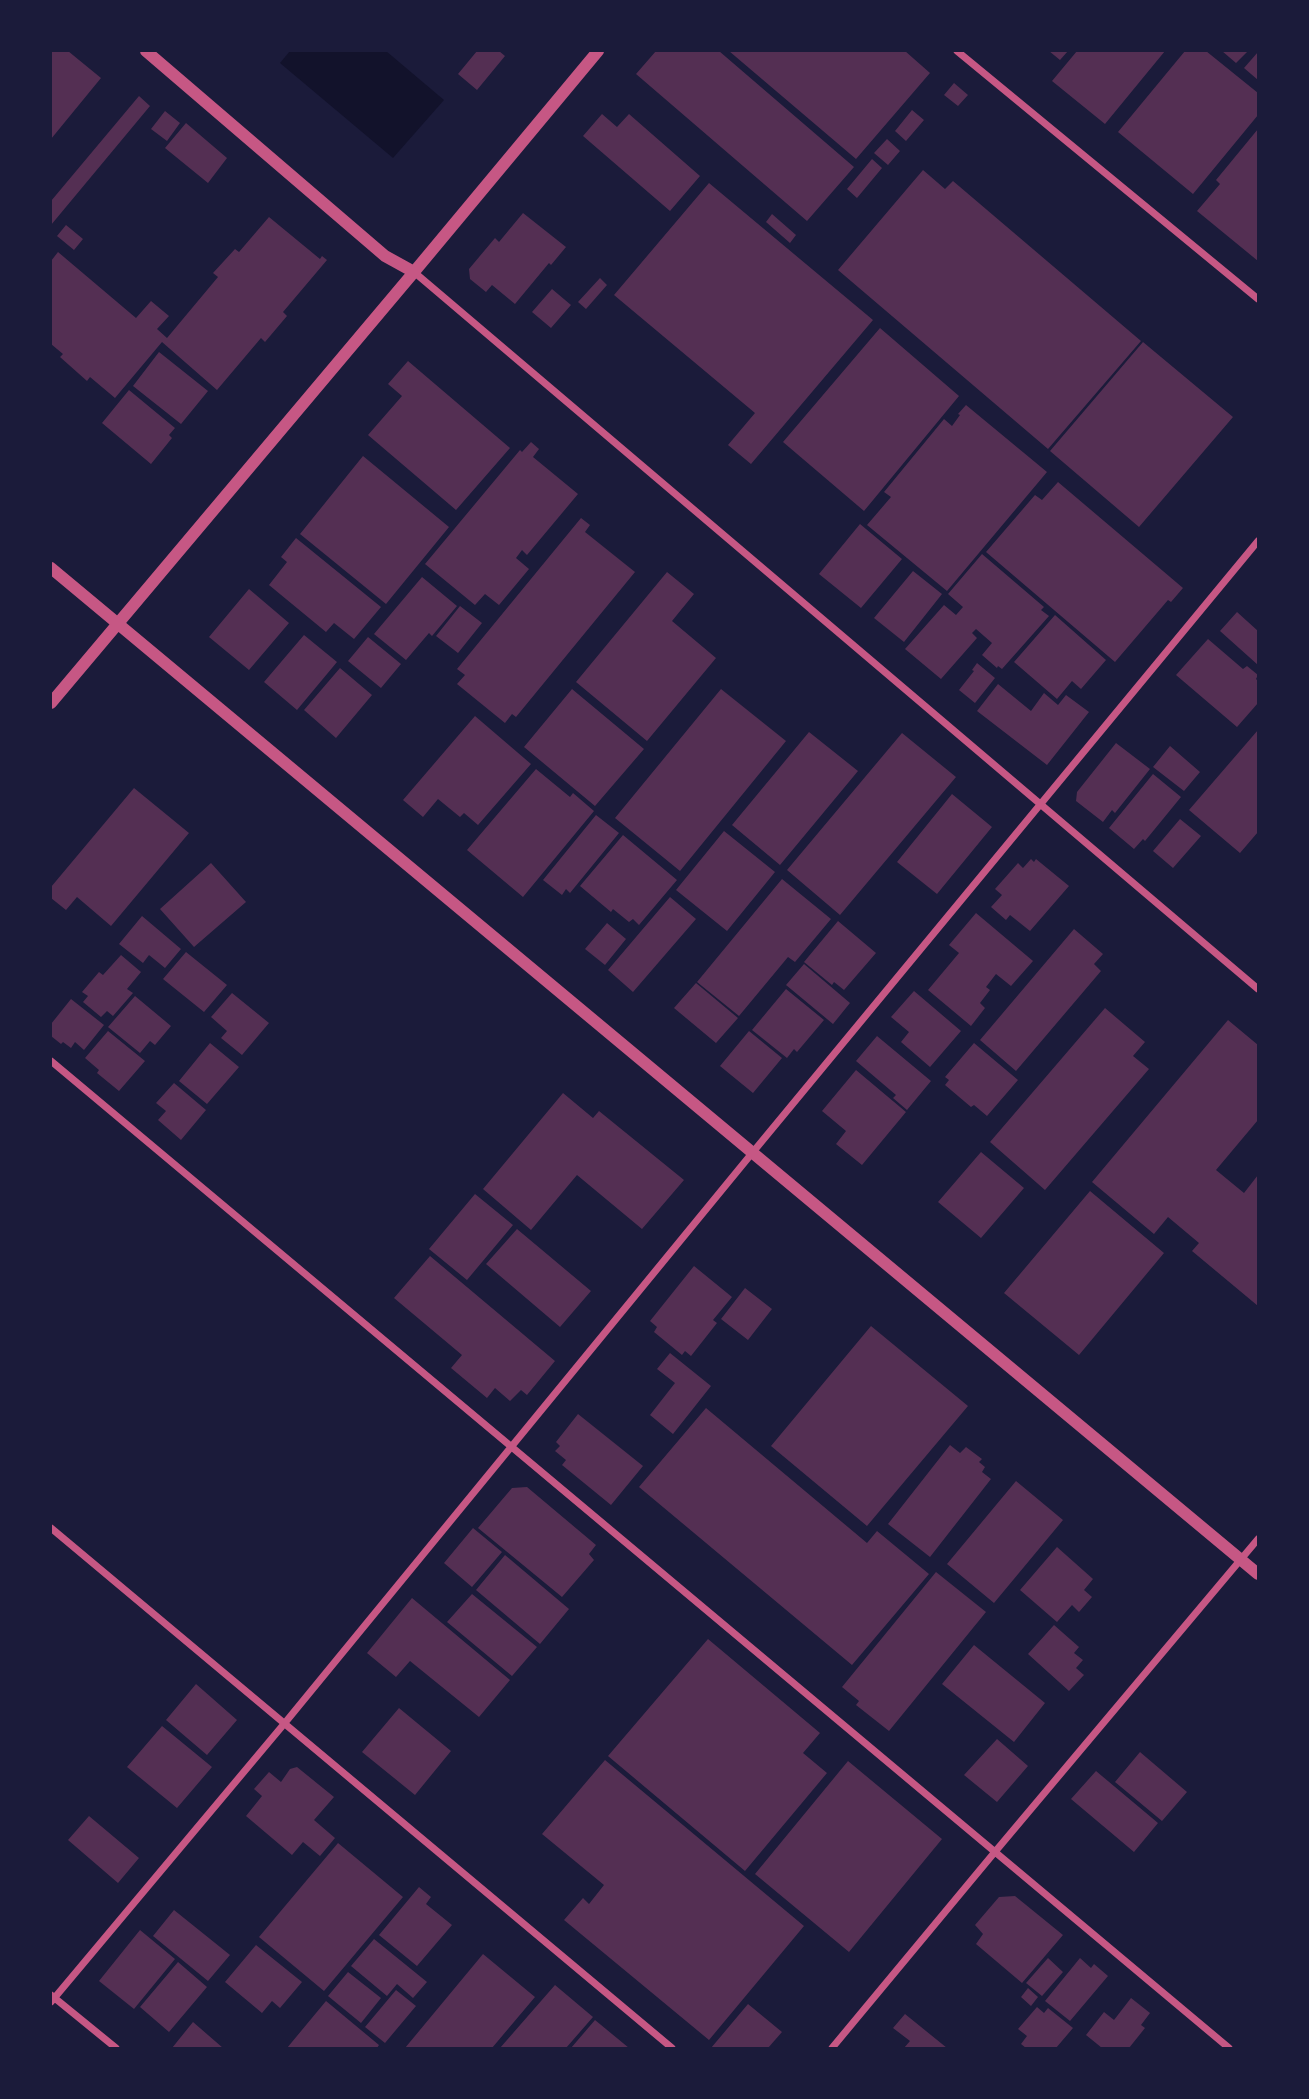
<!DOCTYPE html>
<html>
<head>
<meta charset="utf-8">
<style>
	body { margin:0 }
	#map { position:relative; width:1309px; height:2099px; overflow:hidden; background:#1b1b3a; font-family:"Noto Serif",serif }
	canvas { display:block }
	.frame { position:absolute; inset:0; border:52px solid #1b1b3a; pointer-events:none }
</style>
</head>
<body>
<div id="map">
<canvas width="1309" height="2099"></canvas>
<div class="frame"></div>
</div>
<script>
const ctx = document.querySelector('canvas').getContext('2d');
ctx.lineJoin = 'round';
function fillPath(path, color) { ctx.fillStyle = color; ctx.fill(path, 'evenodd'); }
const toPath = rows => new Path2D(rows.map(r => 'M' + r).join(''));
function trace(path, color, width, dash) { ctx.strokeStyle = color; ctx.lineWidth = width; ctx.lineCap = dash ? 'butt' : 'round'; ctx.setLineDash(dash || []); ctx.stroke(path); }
fillPath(toPath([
	[290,51,386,51,444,100,393,158,280,63]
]), '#12122b');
fillPath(toPath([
	[51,51,68,51,101,78,51,139],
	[477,51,499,51,505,56,477,90,458,74],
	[656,51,719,51,854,167,807,221,636,74],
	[729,51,905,51,930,73,856,159],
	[1049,51,1068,51,1060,60],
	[1077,51,1165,51,1105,124,1052,81],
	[1185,51,1206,51,1258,93,1258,115,1193,194,1118,132],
	[1222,51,1248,51,1236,63],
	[1258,52,1258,80,1244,68],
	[954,83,968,95,958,106,944,95],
	[139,96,150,106,51,225,51,201],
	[912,110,924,120,906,141,895,131],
	[165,111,180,123,167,141,151,129],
	[602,114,617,127,629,114,700,176,670,211,583,136],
	[186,123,227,158,208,183,165,148],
	[1258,129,1258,261,1197,211,1220,184,1216,180],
	[887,139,900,151,888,165,874,153],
	[872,159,882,168,857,198,847,189],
	[923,170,945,189,953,181,1141,341,1048,449,838,270],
	[709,183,873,320,751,464,728,445,755,413,614,295],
	[523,213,566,247,551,265,549,263,515,304,492,285,486,292,470,279,469,269,495,238,499,242],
	[772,214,796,235,790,243,766,222],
	[269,217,320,259,322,256,327,260,283,312,287,316,265,342,261,338,217,390,162,342,115,398,90,377,87,381,60,357,63,354,51,344,51,261,58,252,136,318,151,301,169,316,157,329,167,338,218,277,213,273,235,249,239,252],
	[66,225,83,239,74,250,57,236],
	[600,278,607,285,586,309,578,302],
	[552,289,571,305,551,328,532,312],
	[880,328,959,396,864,511,783,442],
	[1143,342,1233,417,1139,527,1050,451],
	[159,352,208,391,181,424,133,386],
	[408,361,510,448,456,510,368,435,402,396,388,384],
	[129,390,175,428,169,435,172,438,151,464,102,423],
	[966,405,1047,472,947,591,867,525,891,497,884,492,944,419,952,426,960,415,958,414],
	[531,442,539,449,533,457,578,494,527,555,522,550,516,558,529,569,499,605,485,594,475,605,425,564,520,450,522,452],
	[363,456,449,527,386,604,300,534],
	[1058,482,1183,588,1171,602,1168,600,1115,662,986,552,1035,495,1042,500],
	[581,518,590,525,585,532,635,572,516,717,512,714,505,723,457,684,465,675,457,669],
	[860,524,902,559,861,608,819,574],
	[296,538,381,607,354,639,334,623,326,632,269,585,287,562,281,557],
	[982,554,1044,607,1041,610,1049,616,1002,669,998,666,997,668,982,655,992,643,976,629,972,633,977,638,941,679,905,649,944,605,956,615,963,607,948,594],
	[913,571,942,594,904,642,874,618],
	[667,572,694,594,672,621,716,658,647,741,576,682],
	[422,577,457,606,432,636,429,633,406,660,374,634],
	[249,589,289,623,249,670,209,637],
	[460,606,482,623,458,653,436,636],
	[1237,612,1258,631,1258,665,1220,631],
	[1055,615,1106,660,1081,689,1072,681,1057,699,1014,662],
	[304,635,337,662,297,710,264,682],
	[368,637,401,664,381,688,348,661],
	[1208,639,1243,669,1247,666,1258,675,1256,679,1258,681,1258,703,1237,727,1176,675],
	[977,663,995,678,975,703,959,690,974,671,972,670],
	[340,668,372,695,336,738,304,710],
	[998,684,1031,711,1044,693,1058,705,1066,695,1089,712,1047,765,977,711],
	[572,689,644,749,595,806,524,747],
	[721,689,786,741,680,871,615,818],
	[475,716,531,764,478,825,464,813,460,817,438,799,423,817,403,800],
	[1258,730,1258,832,1240,853,1189,810],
	[809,732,858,771,780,865,732,825],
	[902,733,956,777,840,915,787,870],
	[1116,743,1150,769,1115,813,1112,810,1103,822,1076,801,1077,792],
	[1170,746,1200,772,1184,791,1153,767],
	[536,769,570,797,573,793,594,811,523,897,467,850],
	[1153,774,1181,797,1145,841,1143,839,1134,849,1109,828],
	[134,788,189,833,111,926,77,897,66,910,51,898,51,887],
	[952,794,992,827,937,894,897,862],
	[596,815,619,833,570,893,566,889,562,895,543,880],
	[1180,819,1201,836,1173,868,1153,851],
	[724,831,775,872,727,931,676,890],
	[623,835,677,880,639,925,633,919,629,922,613,909,611,912,580,886],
	[1031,859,1034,862,1036,859,1069,886,1030,931,1010,915,1006,920,991,907,1002,895,995,889,1018,863,1023,868],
	[211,863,246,902,194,947,160,909],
	[782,879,831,919,795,962,788,957,739,1016,697,982],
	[670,897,696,919,633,992,608,970],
	[976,913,1033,961,1011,986,996,974,986,987,990,990,980,1003,985,1008,971,1026,928,990,959,953,949,945],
	[142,916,181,949,165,968,149,955,143,963,119,944],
	[838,921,876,953,844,990,834,982,832,985,804,962],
	[607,923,626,939,605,965,585,949],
	[1074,929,1103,954,1094,964,1101,971,1016,1071,980,1040],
	[186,952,227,985,204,1012,163,979],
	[121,955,141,972,127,989,133,993,113,1016,107,1011,101,1017,83,1002,88,996,82,992,99,972,103,975],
	[804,964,850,1003,833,1024,786,985],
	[696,983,738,1018,716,1043,674,1008],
	[786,989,824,1020,797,1052,794,1049,787,1058,752,1030],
	[914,991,961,1031,930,1067,901,1042,909,1032,891,1017],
	[232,993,269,1023,242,1055,221,1038,227,1031,211,1017],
	[135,996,171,1026,155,1045,150,1041,140,1053,108,1027],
	[71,999,104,1025,84,1050,75,1042,71,1048,63,1042,61,1044,51,1036,51,1024],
	[1105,1008,1145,1042,1133,1056,1149,1069,1045,1190,990,1142],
	[1228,1020,1258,1045,1258,1120,1216,1170,1244,1193,1258,1175,1258,1306,1192,1251,1199,1243,1168,1217,1154,1234,1092,1182],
	[108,1031,145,1061,119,1091,97,1073,99,1070,85,1058],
	[749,1031,782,1058,753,1093,720,1066],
	[877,1036,931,1081,907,1110,893,1098,896,1095,856,1061],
	[210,1043,239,1067,207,1104,179,1081],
	[974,1043,1018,1080,987,1116,974,1105,971,1107,945,1085,949,1080,945,1077],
	[856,1070,906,1112,862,1165,836,1144,846,1131,822,1111],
	[174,1083,206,1110,181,1140,158,1120,166,1111,156,1103],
	[563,1093,593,1118,599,1111,684,1180,642,1229,577,1175,531,1230,483,1189],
	[981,1152,1024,1188,981,1238,938,1202],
	[1090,1191,1164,1253,1079,1355,1004,1293],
	[475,1194,513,1225,467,1280,429,1249],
	[517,1229,591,1291,560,1327,486,1264],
	[430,1256,555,1361,527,1395,521,1390,510,1401,495,1388,487,1398,451,1368,462,1355,394,1298],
	[694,1266,732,1297,713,1320,717,1323,691,1356,685,1351,682,1355,654,1332,657,1327,650,1321],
	[745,1288,772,1309,748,1340,721,1319],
	[871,1326,968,1406,867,1526,771,1446],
	[670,1353,711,1386,673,1434,650,1415,675,1383,657,1369],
	[706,1408,867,1543,877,1531,929,1574,852,1665,639,1487],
	[578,1414,643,1466,611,1505,562,1465,566,1460,555,1451,560,1446,556,1442],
	[950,1445,960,1453,966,1447,982,1459,979,1462,985,1467,982,1472,991,1479,930,1557,888,1524],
	[1016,1481,1063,1520,994,1603,947,1564],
	[527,1487,596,1545,589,1554,594,1560,562,1597,478,1528,512,1488],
	[473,1528,502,1552,472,1587,444,1563],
	[1057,1547,1093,1579,1084,1590,1092,1597,1079,1612,1072,1605,1057,1622,1020,1590],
	[505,1555,569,1609,540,1644,476,1590],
	[936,1572,986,1612,889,1731,856,1705,859,1701,842,1687],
	[472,1594,537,1647,512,1676,447,1622],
	[412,1598,510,1680,479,1717,410,1661,396,1677,367,1653],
	[1054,1625,1079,1647,1074,1653,1083,1660,1076,1668,1084,1675,1069,1691,1028,1654],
	[708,1639,820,1733,803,1753,827,1773,745,1871,608,1756],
	[974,1645,1045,1703,1014,1742,942,1684],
	[196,1684,237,1720,207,1755,166,1720],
	[399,1708,451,1751,415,1795,362,1752],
	[162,1726,212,1767,177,1808,127,1767],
	[997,1739,1028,1766,997,1802,964,1775],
	[1140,1752,1187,1792,1162,1821,1115,1782],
	[605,1760,804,1926,709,2040,564,1920,583,1898,589,1904,604,1885,542,1834],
	[848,1761,942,1839,849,1952,755,1874],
	[297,1767,334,1797,314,1820,335,1838,320,1856,303,1842,292,1855,246,1816,262,1796,254,1789,269,1772,281,1782,290,1769],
	[1096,1771,1158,1823,1134,1852,1071,1799],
	[89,1816,139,1858,118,1883,68,1840],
	[338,1843,403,1897,324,1991,259,1937],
	[419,1887,431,1897,426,1904,452,1925,417,1966,379,1935],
	[1015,1896,1063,1935,1022,1983,976,1944,983,1934,975,1925,999,1897],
	[174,1910,230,1955,208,1981,153,1936],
	[140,1930,175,1959,134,2009,99,1981],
	[374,1939,427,1982,413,1998,397,1984,387,1996,351,1966],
	[256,1945,302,1982,280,2008,272,2001,262,2013,225,1982],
	[483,1954,535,1997,492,2048,405,2048],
	[1048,1958,1063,1972,1042,1996,1026,1983],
	[1080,1958,1091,1968,1094,1964,1108,1976,1070,2021,1045,2001],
	[178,1962,207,1987,169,2032,140,2007],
	[348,1972,381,1998,361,2023,328,1996],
	[555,1985,593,2017,566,2048,500,2048],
	[1028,1988,1038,1997,1031,2006,1021,1997],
	[396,1990,416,2006,385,2043,365,2027],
	[1131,1998,1150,2013,1141,2025,1145,2028,1129,2048,1102,2048,1086,2035,1104,2012,1114,2020],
	[326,2001,379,2045,377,2048,287,2048],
	[748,2004,782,2032,768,2048,711,2048],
	[1037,2007,1044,2013,1048,2008,1073,2028,1056,2048,1026,2048,1021,2044,1027,2036,1018,2029],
	[905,2014,947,2048,904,2048,910,2041,893,2028],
	[595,2020,629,2048,571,2048],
	[193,2022,223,2048,172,2048]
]), '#542f53');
trace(toPath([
	[957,51,1258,299],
	[414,272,1258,989],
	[51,1061,1229,2048],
	[51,1528,672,2048],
	[51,1995,116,2048],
	[51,2002,284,1724,753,1152,1258,541],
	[832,2048,994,1853,1258,1539]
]), '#c65784', 7);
trace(toPath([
	[146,51,385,256,414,272],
	[51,568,1258,1574],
	[51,703,414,272,598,51]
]), '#c65784', 12);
</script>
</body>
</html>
